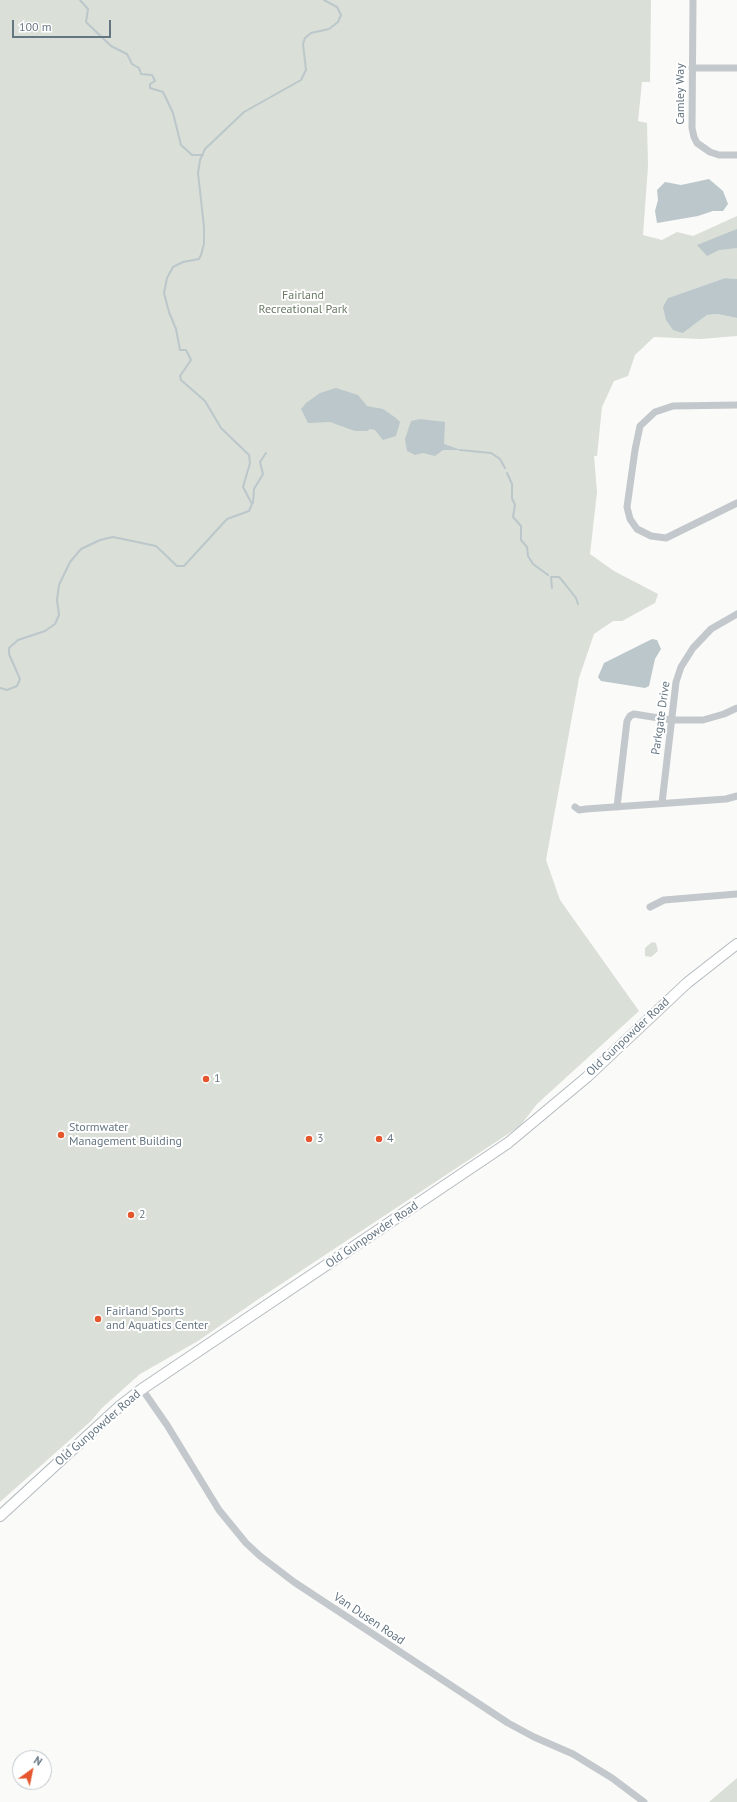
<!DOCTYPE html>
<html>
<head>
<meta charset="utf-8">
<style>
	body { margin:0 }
	#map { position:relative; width:737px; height:1802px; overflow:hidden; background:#fafaf8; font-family:"PT Sans",sans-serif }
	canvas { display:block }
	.north { position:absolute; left:12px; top:1750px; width:40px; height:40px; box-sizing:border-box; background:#fff; border:1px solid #c1c8cd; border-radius:50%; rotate:33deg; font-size:11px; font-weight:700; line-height:16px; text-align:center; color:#657683 }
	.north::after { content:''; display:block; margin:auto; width:14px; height:18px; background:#e4572e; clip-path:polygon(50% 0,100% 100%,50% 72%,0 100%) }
	.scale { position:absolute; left:12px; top:20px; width:99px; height:18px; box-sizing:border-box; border:2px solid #657683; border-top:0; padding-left:5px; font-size:12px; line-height:14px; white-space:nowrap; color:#657683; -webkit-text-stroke:3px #fff; paint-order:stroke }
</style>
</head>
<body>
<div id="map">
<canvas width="737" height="1802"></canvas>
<div class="north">N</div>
<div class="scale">100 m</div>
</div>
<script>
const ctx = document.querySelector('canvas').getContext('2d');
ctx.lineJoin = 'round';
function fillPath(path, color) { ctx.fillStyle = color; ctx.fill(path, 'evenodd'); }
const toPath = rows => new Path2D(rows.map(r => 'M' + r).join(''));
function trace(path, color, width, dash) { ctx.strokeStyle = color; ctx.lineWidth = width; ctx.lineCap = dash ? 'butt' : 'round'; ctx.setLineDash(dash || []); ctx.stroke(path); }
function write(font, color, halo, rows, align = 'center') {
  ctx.font = font + ' "PT Sans",sans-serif'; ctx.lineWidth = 4; ctx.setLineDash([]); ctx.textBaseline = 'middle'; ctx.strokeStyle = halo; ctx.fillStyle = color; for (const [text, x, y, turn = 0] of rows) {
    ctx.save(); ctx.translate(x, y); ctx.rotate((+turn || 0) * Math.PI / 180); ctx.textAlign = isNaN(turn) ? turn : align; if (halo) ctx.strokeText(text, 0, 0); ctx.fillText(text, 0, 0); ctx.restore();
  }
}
fillPath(toPath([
	[0,0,651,0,650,82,642,82,638,121,647,123,648,166,643,235,662,240,677,232,693,236,737,216,737,279,725,278,668,298,683,333,707,315,717,314,737,318,737,336,700,339,654,337,635,355,628,376,614,381,602,407,597,456,594,456,597,492,590,554,614,571,658,594,655,603,622,621,613,621,594,634,579,678,546,860,560,900,639,1011,537,1104,520,1126,257,1300,198,1341,140,1374,102,1408,91,1421,72,1438,0,1502],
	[652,942,656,943,658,951,651,957,645,956,645,948],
	[737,1778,737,1802,709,1802]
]), '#dadfd7');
fillPath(toPath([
	[709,179,723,191,728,204,723,211,713,211,698,216,657,223,655,211,658,200,657,190,665,182,681,185],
	[737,229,737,248,719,250,707,256,697,245],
	[725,278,737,279,737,318,717,314,707,315,683,333,673,330,666,320,663,307,668,298],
	[336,388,358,395,367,406,383,409,396,418,400,422,396,436,383,440,375,430,370,429,367,431,355,431,330,422,308,423,301,409,306,403,320,393],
	[420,419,445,422,444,444,461,450,443,450,435,456,423,453,415,455,407,451,405,439,411,421],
	[652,639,657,640,661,649,655,659,649,686,645,688,601,681,598,677,604,663]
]), '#bbc7cb');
trace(toPath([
	[80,0,88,9,86,22,111,46,127,54,132,64,139,68,141,74,152,75,155,81,150,84,150,88,163,92,173,113,181,145,192,155,203,155],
	[460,450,491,453,500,459,505,468],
	[507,473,512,484,512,498,515,505,513,517,521,526,521,540,527,547,528,556,533,564,548,575],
	[253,503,254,489,263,474,260,462,266,453],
	[551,577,559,577,565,584,576,598,578,604],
	[551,577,552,588],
	[0,688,7,690,17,686,20,679,9,654,9,648,18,640,45,631,55,624,59,615,57,600,59,585,70,562,81,549,100,540,113,537,156,546,177,566,184,566,227,519,249,511,252,504,243,487,250,463,249,455,221,428,205,401,181,380,180,376,191,360,186,350,180,350,176,329,169,312,164,293,167,278,173,267,183,262,199,259,201,255,204,244,204,227,198,173,200,160,205,149,244,112,301,80,306,70,303,44,305,38,311,33,329,29,338,22,341,15,337,7,324,0]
]), '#bbc7cb', 2);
const secondary = toPath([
	[0,1516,120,1406,142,1389,508,1143,587,1077,687,983,737,944]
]);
trace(secondary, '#b3babf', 12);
trace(toPath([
	[693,0,692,128,694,137,697,143,710,152,719,155,737,155],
	[692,68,737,68],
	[737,405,673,406,655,412,640,426,635,450,627,507,630,519,637,529,651,536,666,538,737,503],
	[662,803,676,682,681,667,693,648,711,629,737,614],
	[575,807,579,810,586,809,726,799,737,796],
	[617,807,627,721,630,716,634,714,671,720,703,720,724,714,737,708],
	[650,907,664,900,737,894],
	[142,1389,167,1425,219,1510,246,1543,260,1556,294,1582,508,1723,534,1737,573,1754,612,1778,644,1802]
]), '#c3c8cc', 7);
trace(secondary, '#fff', 10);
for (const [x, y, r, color] of [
	[206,1079,4,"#e4572e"],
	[61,1135,4,"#e4572e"],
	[309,1139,4,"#e4572e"],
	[379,1139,4,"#e4572e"],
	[131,1215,4,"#e4572e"],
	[98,1319,4,"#e4572e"]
]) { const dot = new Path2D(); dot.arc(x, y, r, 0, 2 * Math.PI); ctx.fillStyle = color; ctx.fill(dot); trace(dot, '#fff', 1.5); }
write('12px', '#657683', '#fff', [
	["Camley Way",681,94,-90],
	["Parkgate Drive",661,718,-82],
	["Old Gunpowder Road",628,1037,-43],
	["Old Gunpowder Road",372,1235,-34],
	["Old Gunpowder Road",98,1428,-41],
	["Van Dusen Road",369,1619,34]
]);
write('12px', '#687a64', '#fff', [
	["Fairland",303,296],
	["Recreational Park",303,310]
]);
write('12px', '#657683', '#fff', [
	["1",214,1079],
	["Stormwater",69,1128],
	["Management Building",69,1142],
	["3",317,1139],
	["4",387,1139],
	["2",139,1215],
	["Fairland Sports",106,1312],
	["and Aquatics Center",106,1326]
], 'left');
</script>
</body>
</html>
